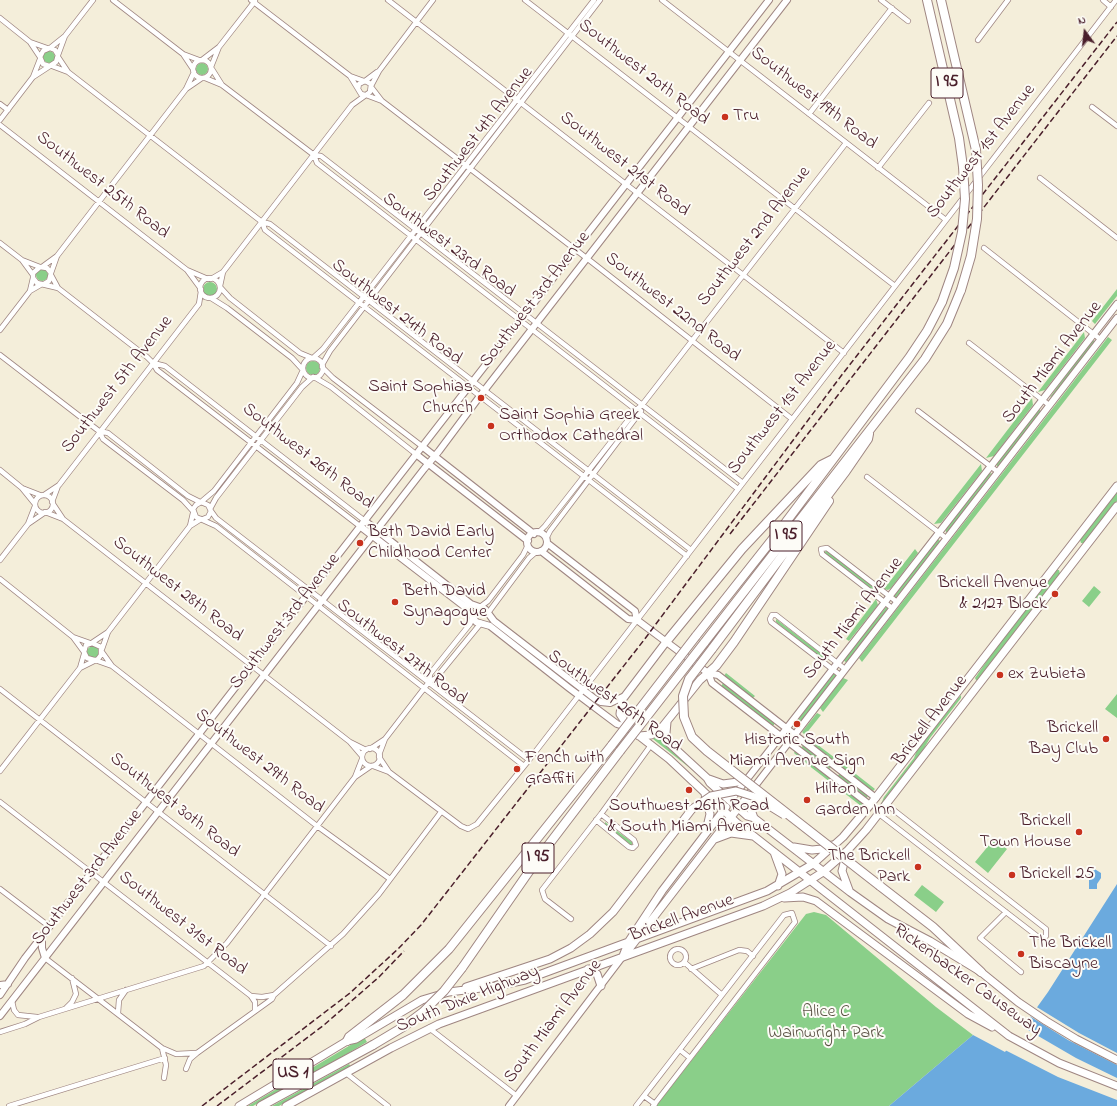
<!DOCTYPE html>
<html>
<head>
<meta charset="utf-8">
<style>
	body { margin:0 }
	#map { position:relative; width:1117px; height:1106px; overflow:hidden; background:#f4eeda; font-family:"Indie Flower",sans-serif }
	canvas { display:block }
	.north { position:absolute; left:1065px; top:12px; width:40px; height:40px; -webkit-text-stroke:3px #fdfcf7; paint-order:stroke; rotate:345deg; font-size:11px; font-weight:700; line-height:16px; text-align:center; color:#4a1f2b }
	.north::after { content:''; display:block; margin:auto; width:14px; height:18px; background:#4a1f2b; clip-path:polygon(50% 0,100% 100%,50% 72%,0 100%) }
</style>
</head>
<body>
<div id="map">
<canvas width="1117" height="1106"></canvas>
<div class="north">N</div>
</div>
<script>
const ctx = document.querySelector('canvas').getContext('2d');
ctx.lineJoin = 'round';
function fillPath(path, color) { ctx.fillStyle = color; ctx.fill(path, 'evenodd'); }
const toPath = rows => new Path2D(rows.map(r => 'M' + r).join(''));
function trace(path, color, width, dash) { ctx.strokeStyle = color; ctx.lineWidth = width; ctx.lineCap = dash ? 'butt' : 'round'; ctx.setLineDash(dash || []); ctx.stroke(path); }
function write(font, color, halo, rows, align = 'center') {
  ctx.font = font + ' "Indie Flower",sans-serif'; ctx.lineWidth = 4; ctx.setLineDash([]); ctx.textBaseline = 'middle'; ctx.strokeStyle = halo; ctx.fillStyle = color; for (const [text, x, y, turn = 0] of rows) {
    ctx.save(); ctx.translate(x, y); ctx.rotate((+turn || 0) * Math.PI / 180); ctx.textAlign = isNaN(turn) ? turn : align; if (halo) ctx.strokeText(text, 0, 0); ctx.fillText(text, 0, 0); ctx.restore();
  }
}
fillPath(toPath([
	'43 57a6 6 0 1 1 12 0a6 6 0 1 1-12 0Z',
	'196 69a6 6 0 1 1 12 0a6 6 0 1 1-12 0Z',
	'36 275a6 6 0 1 1 12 0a6 6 0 1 1-12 0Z',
	'203 289a7 7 0 1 1 14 0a7 7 0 1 1-14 0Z',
	[1117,289,1117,296,1095,324,1092,321],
	[1084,332,1085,338,1045,390,1038,392],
	[1108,337,1112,340,862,662,859,658],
	[1091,341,1093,340,1095,342,1054,396,1050,397],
	'306 368a7 7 0 1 1 14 0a7 7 0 1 1-14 0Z',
	[1032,398,1033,405,994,456,986,458],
	[1039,409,1041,412,1000,466,997,466,996,464],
	[981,464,982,471,941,523,934,524],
	[992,473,948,532,946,532,945,529,988,474],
	[1117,491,1117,501,1085,543,1081,543,1080,540],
	[938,539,940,541,895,599,894,595],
	[915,549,918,553,891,588,888,590,884,589],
	[827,551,877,589,877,592,874,592,825,554,824,552],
	[1057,570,1059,570,1060,574,978,680,976,680,975,678,993,652],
	[1094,586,1101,592,1089,607,1082,601],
	[876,599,878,605,849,641,846,639],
	[887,606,889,609,847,663,843,660],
	[776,619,827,658,827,659,824,660,776,622],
	'87 652a6 6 0 1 1 12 0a6 6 0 1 1-12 0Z',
	[726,673,755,696,753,698,724,676],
	[833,673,837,675,799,726,795,726,795,722],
	[843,678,848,680,823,712,820,708],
	[723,683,774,722,774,725,771,726,721,687],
	[1117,694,1117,718,1105,709],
	[961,695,961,698,930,738,922,752,881,804,884,797,914,758,918,747],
	[817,713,821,715,805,735,802,732],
	[660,733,663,734,666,743,695,772,653,739],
	[806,736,839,761,836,763,804,739],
	[803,745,831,766,830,769,801,749],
	[795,751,853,796,856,796,863,803,861,806,812,768,794,753],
	[843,764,875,789,872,792,842,767],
	[840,773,868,795,867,798,837,777],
	[605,822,632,842,632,845,630,845,605,825],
	[994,839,1007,849,988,873,975,862],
	[922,885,944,902,936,912,914,895],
	[814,912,826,915,936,1007,973,1035,889,1106,656,1106,806,914],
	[364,1037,367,1042,345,1055,253,1106,248,1106],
	[349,1064,351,1067,279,1106,272,1106]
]), '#8acf89');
fillPath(toPath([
	[1093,868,1101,873,1101,878,1097,884,1097,889,1089,889,1089,875],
	[1117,884,1117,1106,889,1106,973,1035,1005,1052,1048,992]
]), '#6baade');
fillPath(toPath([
	[1035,1006,1079,1033,1117,1053,1117,1065,1068,1040,1028,1015],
	[1021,1026,1076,1058,1117,1078,1117,1100,1058,1077,1005,1050]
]), '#f4eeda');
const minor = toPath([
	[113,0,183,54,199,60],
	[251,0,350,76,358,89],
	[388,0,844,353],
	[525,0,895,286],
	[662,0,946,220],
	[881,0,908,21],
	[1103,0,1111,7],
	[0,18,30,42,40,57],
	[978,40,1008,0],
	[30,42,47,48],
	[50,48,65,36,93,0],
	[183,54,193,69],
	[58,55,65,36],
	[58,57,68,72,262,222,270,224,691,550],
	'193 69a9 9 0 1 1 18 0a9 9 0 1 1-18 0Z',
	[202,60,219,47,255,1],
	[52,66,68,72],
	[211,67,219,47],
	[212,69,222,85],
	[350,76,364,81],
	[33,77,56,62,58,55,55,50,50,48,43,51,40,57,43,64,49,66],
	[205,78,222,85,314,155,321,156,743,483],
	[365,81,377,72],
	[371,86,379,71,433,0],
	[372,88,382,101],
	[186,89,202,78],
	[366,95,382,101,593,263,792,419],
	[0,104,8,110],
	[1092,107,1117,126],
	[809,114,892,8],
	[0,120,33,77,40,59],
	[0,125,187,270,201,289],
	[314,155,317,163,738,489],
	[878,168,929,103],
	[1040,178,1117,238],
	[262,222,265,230,687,556],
	[0,243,22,260,33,275],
	[984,248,1100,339],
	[22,260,40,267],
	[42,267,57,256],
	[187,270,208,279],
	[51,273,57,256,186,89,194,72],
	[51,275,58,288],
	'200 288a10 10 0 1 1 20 0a10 10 0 1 1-20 0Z',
	[211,279,223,272,352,105,370,92,371,84,365,81,359,84,358,89,361,94,365,95],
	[44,284,49,281,51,273,47,268,40,267,33,273,33,278,37,283,58,288,147,357,153,363,157,370,361,527],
	[220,286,223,272],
	[220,287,230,298,300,353,312,358],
	[30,291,33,278],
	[211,298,227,308,292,358,303,370],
	[0,330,30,291,42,284],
	[969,343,1049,405],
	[0,355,91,425,99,431,108,433,188,496,200,502],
	[313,358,323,349,594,0],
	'303 368a10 10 0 1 1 20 0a10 10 0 1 1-20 0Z',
	[153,363,165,366,365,521],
	[322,365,330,351,600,0],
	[322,367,333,378,423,447],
	[314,377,331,387,417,455],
	[918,411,998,472],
	[99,431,103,439,183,500,193,511],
	[0,470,22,488,40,495],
	[867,477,946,538],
	[22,488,35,504],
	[44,495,59,485,199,304,201,291],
	'35 504a9 9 0 1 1 18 0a9 9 0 1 1-18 0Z',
	[52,502,58,486],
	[201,502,214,491,297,383,303,370],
	[53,504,63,519],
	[210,509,216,498,302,387,313,377],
	[211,511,216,518,529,760],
	[45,512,63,519,350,742,362,756],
	[203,519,208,517,211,511,208,505,201,502,196,505,193,509,196,517,216,526,524,766],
	[28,524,35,506],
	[190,526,201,519],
	[538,533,545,526,636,410,642,405,846,143],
	[546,539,550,531,641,411],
	[0,560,28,524,44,513],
	[0,579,73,637,84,652],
	[480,607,488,601,523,555,528,545],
	[892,608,822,554,821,549,827,548,897,602],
	[488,613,529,558,536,552],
	[73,637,90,643],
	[93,642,108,632],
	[102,649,108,632,190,526,193,513],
	[102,652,112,666,317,826,390,879],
	[95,660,112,666],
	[80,668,98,659,101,655,101,647,92,643,86,645,84,652,87,658,94,660],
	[840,675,771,622,770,619,772,615,776,615,845,669],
	[429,682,430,674,470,624,473,617],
	[0,689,331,946],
	[350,742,366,750],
	'362 757a9 9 0 1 1 18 0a9 9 0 1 1-18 0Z',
	[370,749,385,739,429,682,436,678,481,623],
	[379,755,385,739],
	[379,757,389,772],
	[373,766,389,772,461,826,468,829,477,824,529,760,1116,0],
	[0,771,80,668,84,654],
	[355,777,371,766],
	[0,802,251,996,255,1002,255,1010],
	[879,814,1037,936,1042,938,1046,936,1046,929,886,804],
	[596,820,629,847,633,848,636,845,634,840,601,814],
	[0,889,50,927],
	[1006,912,980,938,1021,972],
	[571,919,545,899,542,890,601,814,651,745],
	'670 957a8 8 0 1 1 16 0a8 8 0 1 1-16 0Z',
	[45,958,162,1048,176,1054,196,1053],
	[684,962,722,995],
	[691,969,739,950,747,951,753,956],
	[251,996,262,997,274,995],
	[12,1001,14,1010,18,1015,37,1017],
	[66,1008,72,1002,76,994,72,978],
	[118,1013,119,1000,126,990],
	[429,1028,517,1096],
	[0,1032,25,1024,39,1017,204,966,227,943,355,777,362,759],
	[162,1048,166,1065,164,1078],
	[680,1050,690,1058],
	[186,1069,190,1059,197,1053,272,999,274,995,343,934,379,894,441,812],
	[346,1073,388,1106],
	[644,1096,655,1104],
	[9,1106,165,1058],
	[636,1106,784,915,792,913,795,922,653,1106]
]);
const secondary = toPath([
	[423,447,534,534],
	[417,455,528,541],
	[365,521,471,604,485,609,494,621,595,699,601,702,610,703,623,697],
	[361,527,469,610,476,622,490,626,569,688,617,724,629,728],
	'527 542a10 10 0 1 1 20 0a10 10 0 1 1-20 0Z',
	[547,543,635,611,637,620],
	[541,551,628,619,637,620,708,673,718,675,876,798],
	[708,673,712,683,870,805],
	[730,801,1117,304],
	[738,808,1117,318],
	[42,938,42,948,45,958],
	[0,985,8,984],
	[0,995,25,958,769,0],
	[0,1016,424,469,439,451,480,396,787,0],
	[509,1106,623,956]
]);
const primary = toPath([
	[666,642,622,700,620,714,629,728,669,759,737,823,1009,1036,1059,1063,1117,1086],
	[667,722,666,733,669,743,707,778,710,783,747,816,754,818,850,892,888,919,930,941,981,972,1018,1002,1046,1021,1076,1039,1117,1060],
	[639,736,651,735,659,731,700,680,708,673],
	[709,779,723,784,738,782,747,779],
	[705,794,710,814,706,831],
	[749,794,750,807,754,818],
	[715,839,731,833,753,836],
	[794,847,812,850,822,849,832,845],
	[774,852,782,874,778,886],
	[846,855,842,871,849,890],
	[784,898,803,897,816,901,968,1014,992,1027],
	[626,953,738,808],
	[623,956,629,941,662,891,726,807],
	[588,969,597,974,601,986],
	[466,987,550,959,571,948,590,934,613,912,692,809],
	[347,1041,356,1039,422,1000,449,992,497,986,525,980,767,891,813,864,843,837,870,805,1117,486],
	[286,1106,391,1048,439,1024,763,906,790,893,823,872,847,851,866,830,1117,506]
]);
const trunk = toPath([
	[239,1106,347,1041]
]);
const motorway = toPath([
	[927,0,959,138,963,167],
	[941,0,976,150],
	[696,636,786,522,909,358,927,331,942,302],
	[666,642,742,549,821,465,833,459],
	[704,643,925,359,947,324,961,290],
	[712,649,846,471,868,439,869,434],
	[708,673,716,666,734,642,829,501],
	[880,886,933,927,981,972],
	[462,968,537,860,620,751],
	[347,1041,349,1037,403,995,449,949,612,745],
	[261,1106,373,1045]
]);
trace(minor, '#9f8682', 6);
trace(secondary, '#9f8682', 8);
trace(primary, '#9f8682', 9);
trace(trunk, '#9f8682', 9);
trace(motorway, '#9f8682', 10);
trace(minor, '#fff', 4.5);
trace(secondary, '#fff', 6);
trace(primary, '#fff', 7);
trace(trunk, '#fff', 7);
trace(motorway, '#fff', 8);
trace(toPath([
	[730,534,1117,36],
	[202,1106,350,993,398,949,421,925,644,640,841,376,1117,22],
	[217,1106,324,1025,379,977,404,951]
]), '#4a1f2b', 1.5, [6, 3]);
const primaryBridge = toPath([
	[692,809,711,796,736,791,755,797,784,815]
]);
const motorwayBridge = toPath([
	[961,290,971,256,977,219,978,185,976,150],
	[942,302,954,268,962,232,965,199,963,167],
	[712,649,689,679,683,696,684,717,692,737,707,751,880,886],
	[612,745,696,636],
	[620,751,704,643],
	[373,1045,403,1027,423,1012,444,991,462,968]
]);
trace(primaryBridge, '#9f8682', 9, []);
trace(motorwayBridge, '#9f8682', 10, []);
trace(primaryBridge, '#fff', 7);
trace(motorwayBridge, '#fff', 8);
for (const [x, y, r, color] of [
	[725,117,4,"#c8321e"],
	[481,398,4,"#c8321e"],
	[491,426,4,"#c8321e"],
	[360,543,4,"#c8321e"],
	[1055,594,4,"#c8321e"],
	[395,602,4,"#c8321e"],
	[1000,675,4,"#c8321e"],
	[797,724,4,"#c8321e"],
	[1106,739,4,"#c8321e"],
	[517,769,4,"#c8321e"],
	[689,790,4,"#c8321e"],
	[807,800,4,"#c8321e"],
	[1079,832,4,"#c8321e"],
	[918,867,4,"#c8321e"],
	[1012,875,4,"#c8321e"],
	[1021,954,4,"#c8321e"]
]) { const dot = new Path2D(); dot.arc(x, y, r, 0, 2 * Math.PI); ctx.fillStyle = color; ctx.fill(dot); trace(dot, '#fdfcf7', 1.5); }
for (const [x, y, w] of [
	[947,83,32],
	[786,536,32],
	[538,858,32],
	[293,1074,40]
]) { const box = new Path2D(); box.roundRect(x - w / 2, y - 15, w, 30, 3); ctx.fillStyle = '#fdfcf7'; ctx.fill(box); trace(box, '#4a1f2b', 1); }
write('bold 17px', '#4a1f2b', null, [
	["I 95",947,83],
	["I 95",786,536],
	["I 95",538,858],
	["US 1",293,1074]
]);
write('18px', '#4a1f2b', '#fdfcf7', [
	["Southwest 20th Road",643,73,38],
	["Southwest 19th Road",813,99,38],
	["Southwest 4th Avenue",479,135,-52],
	["Southwest 1st Avenue",982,152,-52],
	["Southwest 21st Road",624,165,38],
	["Southwest 25th Road",102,186,38],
	["Southwest 2nd Avenue",755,237,-52],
	["Southwest 23rd Road",448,246,37],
	["Southwest 3rd Avenue",536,300,-52],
	["Southwest 22nd Road",672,308,38],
	["Southwest 24th Road",396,313,38],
	["South Miami Avenue",1053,363,-52],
	["Southwest 5th Avenue",118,385,-52],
	["Southwest 1st Avenue",783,408,-52],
	["Southwest 26th Road",307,457,38],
	["Southwest 28th Road",177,590,38],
	["South Miami Avenue",854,619,-52],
	["Southwest 3rd Avenue",286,622,-52],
	["Southwest 27th Road",401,653,38],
	["Southwest 26th Road",614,702,36],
	["Brickell Avenue",931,721,-52],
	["Southwest 29th Road",259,762,38],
	["Southwest 30th Road",174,806,38],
	["Southwest 3rd Avenue",88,878,-52],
	["Brickell Avenue",682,919,-20],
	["Southwest 31st Road",182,924,38],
	["Rickenbacker Causeway",967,981,36],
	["South Dixie Highway",468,1000,-22],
	["South Miami Avenue",554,1022,-53]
]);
write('18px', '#4a1f2b', '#fdfcf7', [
	["Tru",733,117],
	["Saint Sophias",473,388,"right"],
	["Church",473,409,"right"],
	["Saint Sophia Greek",499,416],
	["Orthodox Cathedral",499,437],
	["Beth David Early",368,533],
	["Childhood Center",368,554],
	["Brickell Avenue",1047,584,"right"],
	["& 2127 Block",1047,605,"right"],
	["Beth David",403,592],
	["Synagogue",403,613],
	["ex Zubieta",1008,675],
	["Brickell",1098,729,"right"],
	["Bay Club",1098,750,"right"],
	["Historic South",797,741,"center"],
	["Miami Avenue Sign",797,762,"center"],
	["Fench with",525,759],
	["Graffiti",525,780],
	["Hilton",815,790],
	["Garden Inn",815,811],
	["Southwest 26th Road",689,807,"center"],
	["& South Miami Avenue",689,828,"center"],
	["Brickell",1071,822,"right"],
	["Town House",1071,843,"right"],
	["The Brickell",910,857,"right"],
	["Park",910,878,"right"],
	["Brickell 25",1020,875],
	["The Brickell",1029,944],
	["Biscayne",1029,965]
], 'left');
write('18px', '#5d5447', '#fdfcf7', [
	["Alice C",826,1013],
	["Wainwright Park",826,1034]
]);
</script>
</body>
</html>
